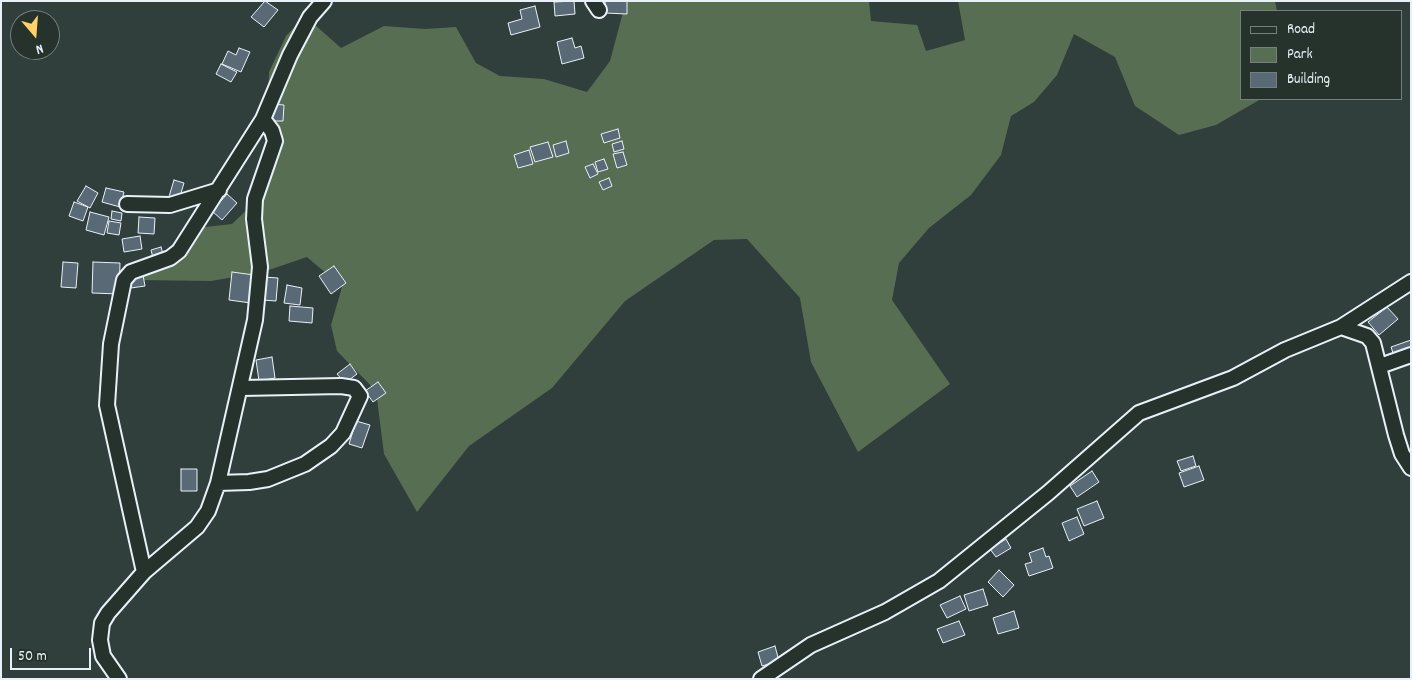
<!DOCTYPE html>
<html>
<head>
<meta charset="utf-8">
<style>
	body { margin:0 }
	#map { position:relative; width:1412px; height:680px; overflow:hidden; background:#303e3c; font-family:Dekko,sans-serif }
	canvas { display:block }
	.frame { position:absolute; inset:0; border:2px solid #e8f1f8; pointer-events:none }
	.legend { position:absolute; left:1240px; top:10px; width:162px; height:90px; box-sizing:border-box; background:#26332d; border:1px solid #747f7e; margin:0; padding:6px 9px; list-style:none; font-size:15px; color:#e8f1f8 }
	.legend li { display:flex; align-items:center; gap:10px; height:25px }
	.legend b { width:25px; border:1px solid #747f7e }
	.north { position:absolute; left:10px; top:10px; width:50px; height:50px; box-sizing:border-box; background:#26332d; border:1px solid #747f7e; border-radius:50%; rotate:162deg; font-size:14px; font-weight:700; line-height:20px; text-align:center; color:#e8f1f8 }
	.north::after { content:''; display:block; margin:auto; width:18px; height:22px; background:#ffd166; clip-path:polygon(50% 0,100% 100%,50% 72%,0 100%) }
	.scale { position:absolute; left:10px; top:648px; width:81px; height:22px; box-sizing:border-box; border:2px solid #e8f1f8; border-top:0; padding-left:6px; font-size:15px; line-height:18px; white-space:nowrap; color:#e8f1f8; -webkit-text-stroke:4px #26332d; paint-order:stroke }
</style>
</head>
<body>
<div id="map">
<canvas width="1412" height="680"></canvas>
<div class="frame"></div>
<ul class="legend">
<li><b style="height:6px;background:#26332d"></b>Road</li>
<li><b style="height:14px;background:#586e52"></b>Park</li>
<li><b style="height:14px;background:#596a76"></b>Building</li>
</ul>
<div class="north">N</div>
<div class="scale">50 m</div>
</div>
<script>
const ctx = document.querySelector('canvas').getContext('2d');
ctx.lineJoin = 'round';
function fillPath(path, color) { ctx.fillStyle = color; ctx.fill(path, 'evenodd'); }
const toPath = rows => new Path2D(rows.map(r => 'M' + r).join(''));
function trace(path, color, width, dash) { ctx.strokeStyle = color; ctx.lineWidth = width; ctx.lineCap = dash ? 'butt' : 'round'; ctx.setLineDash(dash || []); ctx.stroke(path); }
fillPath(toPath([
	[621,1,869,1,871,21,917,25,926,51,965,40,958,1,1275,1,1277,11,1241,11,1241,99,1261,99,1216,125,1179,135,1135,106,1115,57,1074,34,1057,75,1034,102,1011,116,1001,155,971,195,929,228,899,263,892,300,950,384,858,452,811,362,800,298,747,239,714,240,625,301,552,388,469,446,417,512,384,454,376,391,337,351,331,325,342,287,307,257,263,272,211,281,135,280,188,229,232,224,259,198,278,136,268,98,269,72,286,36,305,16,341,48,384,26,425,29,456,27,476,63,500,76,544,79,587,92,610,61,622,16]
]), '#586e52');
const building = toPath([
	[265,1,278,10,264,27,251,17,265,1],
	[574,1,575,14,555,16,554,2,574,1],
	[605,1,627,1,627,14,605,13,605,1],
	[535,6,540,27,511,35,508,23,522,19,520,10,535,6],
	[572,38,575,48,581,46,584,58,562,64,557,42,572,38],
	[239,48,250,52,241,72,222,64,228,51,236,55,239,48],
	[221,64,237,72,231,82,216,74,221,64],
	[271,104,284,105,283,121,271,121,271,104],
	[618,129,620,138,604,143,601,134,618,129],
	[566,141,569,153,556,157,553,145,566,141],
	[622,141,624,149,614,152,612,144,622,141],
	[548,142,553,157,535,162,530,147,548,142],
	[529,150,533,164,518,168,514,155,529,150],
	[623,152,627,165,617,168,613,154,623,152],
	[604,159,608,169,598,172,595,162,604,159],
	[593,164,598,174,590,178,585,167,593,164],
	[609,178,612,186,603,190,599,182,609,178],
	[174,180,184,183,178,203,168,200,174,180],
	[86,186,98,193,90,208,77,201,86,186],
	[106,188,124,192,120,207,102,202,106,188],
	[227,194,237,203,222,220,212,211,227,194],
	[74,202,88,207,83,221,69,216,74,202],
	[112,211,122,213,121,221,111,219,112,211],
	[90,212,109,217,104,235,86,230,90,212],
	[139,217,155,218,154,234,138,233,139,217],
	[109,221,121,223,119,235,107,233,109,221],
	[140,236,142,249,124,252,122,239,140,236],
	[161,247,163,254,153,258,151,250,161,247],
	[63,262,78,263,76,288,61,287,63,262],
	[93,262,120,263,119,294,92,293,93,262],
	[334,266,346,283,331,294,319,276,334,266],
	[232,272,254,275,251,303,229,300,232,272],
	[143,275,145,286,131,288,129,277,143,275],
	[264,277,278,278,276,301,262,300,264,277],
	[287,285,302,288,300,305,284,303,287,285],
	[290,306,313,308,312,323,289,321,290,306],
	[1387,307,1398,319,1379,335,1368,322,1387,307],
	[1411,340,1411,354,1395,359,1391,347,1411,340],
	[272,357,275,378,259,381,256,360,272,357],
	[350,364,357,374,345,383,337,374,350,364],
	[378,382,386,393,373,402,365,391,378,382],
	[356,421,370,425,362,448,349,444,356,421],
	[1193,456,1196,466,1181,471,1177,461,1193,456],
	[1199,466,1204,480,1184,487,1179,473,1199,466],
	[181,469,197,469,197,491,181,491,181,469],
	[1092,471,1099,482,1077,497,1070,486,1092,471],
	[1097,501,1104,518,1084,526,1077,509,1097,501],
	[1077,517,1084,534,1069,541,1062,523,1077,517],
	[1006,539,1011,548,996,557,990,549,1006,539],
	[1043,548,1046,557,1049,556,1053,568,1029,576,1025,564,1032,562,1029,553,1043,548],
	[999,570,1014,585,1003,597,988,582,999,570],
	[983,589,988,605,969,611,964,595,983,589],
	[960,596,966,609,947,618,940,605,960,596],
	[1014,611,1019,628,998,634,993,618,1014,611],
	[959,621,965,635,943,643,937,629,959,621],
	[775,646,779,661,762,666,758,652,775,646]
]);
fillPath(building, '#596a76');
trace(building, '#e8f1f8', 1);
const minor = toPath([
	[593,1,599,10],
	[127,204,170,205,219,190],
	[1341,327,1367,336,1373,343,1396,435,1402,454,1411,468],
	[1380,366,1411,355],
	[218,483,249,482,268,479,305,464,331,446,343,433,360,396,354,388,341,386,242,388],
	[144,572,107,405,111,344,124,280,131,272,170,258,179,251,263,119],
	[119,679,103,656,100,640,102,623,108,613,144,572,197,527,208,511,218,483,255,320,260,267,254,219,255,199,275,141,272,131,263,119,290,55,310,17,324,1],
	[761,679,811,645,885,612,939,581,1048,493,1139,413,1233,378,1285,350,1341,327,1411,282]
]);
trace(minor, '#e8f1f8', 18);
trace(minor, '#26332d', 14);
</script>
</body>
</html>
